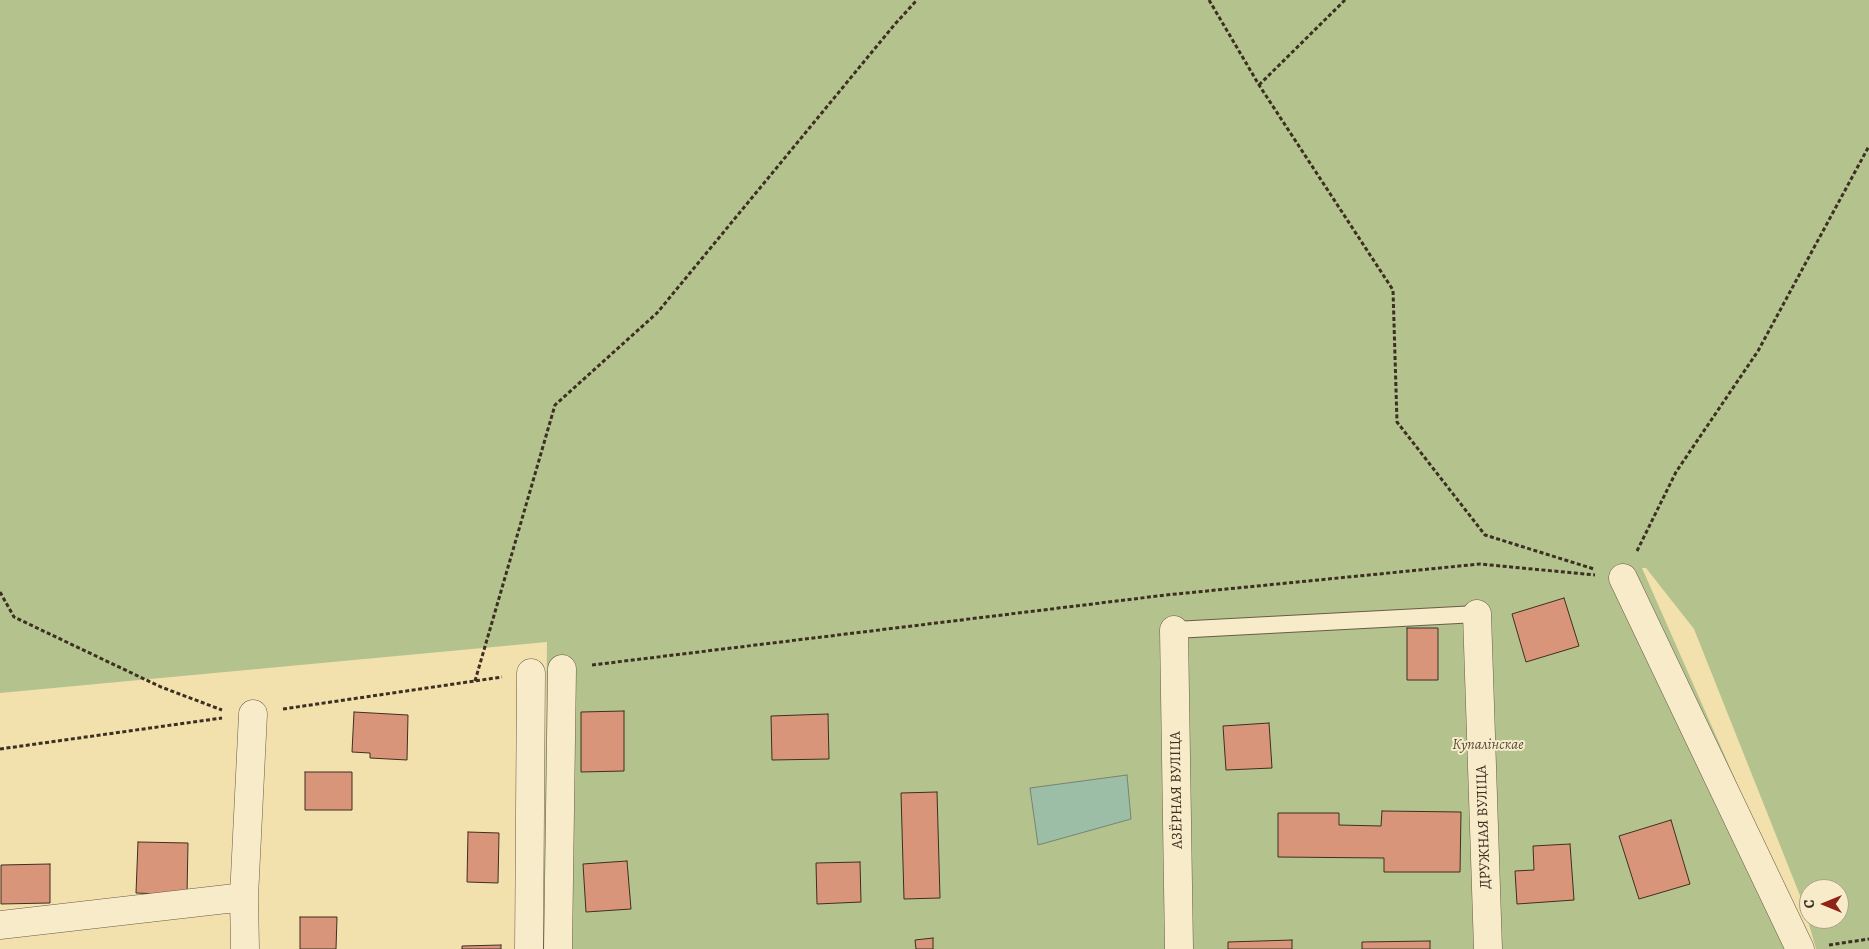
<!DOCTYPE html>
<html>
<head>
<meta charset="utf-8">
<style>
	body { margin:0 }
	#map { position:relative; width:1869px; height:949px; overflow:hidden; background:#f2e0ad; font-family:Alegreya,serif }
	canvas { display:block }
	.north { position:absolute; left:1799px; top:879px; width:50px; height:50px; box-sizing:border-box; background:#f7ebca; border:1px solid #ada087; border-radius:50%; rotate:270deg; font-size:14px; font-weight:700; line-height:20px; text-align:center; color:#3d2f22 }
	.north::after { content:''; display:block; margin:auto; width:18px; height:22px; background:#8f2418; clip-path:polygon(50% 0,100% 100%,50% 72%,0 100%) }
</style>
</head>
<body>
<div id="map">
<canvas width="1869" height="949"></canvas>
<div class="north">С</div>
</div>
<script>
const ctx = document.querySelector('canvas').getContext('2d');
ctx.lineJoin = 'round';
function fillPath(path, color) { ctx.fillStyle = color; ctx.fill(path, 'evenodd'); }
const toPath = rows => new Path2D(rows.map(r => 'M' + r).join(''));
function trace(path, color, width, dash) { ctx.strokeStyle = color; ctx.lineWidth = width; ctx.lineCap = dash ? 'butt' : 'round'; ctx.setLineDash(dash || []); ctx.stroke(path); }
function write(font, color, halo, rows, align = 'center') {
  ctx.font = font + ' Alegreya,serif'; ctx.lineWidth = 4; ctx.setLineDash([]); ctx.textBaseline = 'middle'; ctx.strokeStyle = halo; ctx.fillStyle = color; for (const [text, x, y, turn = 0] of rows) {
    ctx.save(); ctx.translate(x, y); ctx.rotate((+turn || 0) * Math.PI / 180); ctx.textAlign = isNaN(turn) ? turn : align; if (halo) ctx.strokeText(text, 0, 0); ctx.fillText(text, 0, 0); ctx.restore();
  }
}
fillPath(toPath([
	[0,0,1869,0,1869,949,1816,949,1803,903,1694,629,1646,568,1642,568,1810,949,543,949,547,642,0,693],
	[1809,889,1839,889,1839,919,1809,919]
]), '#b4c38e');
const water = toPath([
	[1127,775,1131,819,1038,845,1030,788,1127,775]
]);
fillPath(water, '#9cbea6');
trace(water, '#768571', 1);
const building = toPath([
	[1564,598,1579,646,1526,662,1512,614,1564,598],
	[1407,628,1438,628,1438,680,1407,680,1407,628],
	[624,711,624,771,581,772,581,712,624,711],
	[354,712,408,715,407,760,370,758,370,753,352,752,354,712],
	[828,714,829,759,772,760,771,716,828,714],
	[1269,723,1272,768,1226,770,1223,726,1269,723],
	[305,772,352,772,352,810,305,810,305,772],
	[937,792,940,898,904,899,901,793,937,792],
	[1382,811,1461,812,1460,872,1384,872,1384,858,1278,857,1278,813,1339,813,1339,825,1381,826,1382,811],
	[1671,820,1690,884,1639,899,1619,836,1671,820],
	[468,832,499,833,498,883,467,882,468,832],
	[138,842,188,843,187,895,136,893,138,842],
	[1570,844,1574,900,1517,904,1515,871,1534,870,1533,846,1570,844],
	[627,861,631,909,586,912,583,864,627,861],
	[860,862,861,902,817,904,816,863,860,862],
	[50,864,50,903,1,904,1,865,50,864],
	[300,917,337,917,336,949,300,949,300,917],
	[933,938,933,949,916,949,915,940,933,938],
	[1292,940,1292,949,1228,949,1228,942,1292,940],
	[1430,941,1430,949,1362,949,1362,942,1430,941],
	[501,945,501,949,462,949,462,946,501,945]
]);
fillPath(building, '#d99579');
trace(building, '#3d2f22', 1);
const lane = toPath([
	[1174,630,1477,614]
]);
const street = toPath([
	[1623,578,1800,949],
	[1477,614,1488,949],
	[1174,630,1179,949],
	[0,925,244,897],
	[245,949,244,897,253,714],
	[529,949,531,673],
	[558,949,562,669]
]);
trace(lane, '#6a5b45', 18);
trace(street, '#6a5b45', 29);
trace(toPath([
	[1209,0,1259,85,1393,290,1397,422,1485,535,1594,569],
	[1259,85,1345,0],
	[1637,551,1676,472,1758,351,1869,146],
	[0,592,14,617,161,687,222,710],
	[592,665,1166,595,1480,564,1595,575],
	[475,681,555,405,657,313,895,24,917,0],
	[283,709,502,677],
	[0,749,222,718],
	[1829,945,1869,939]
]), '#3d2f22', 3, [4, 2.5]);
trace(lane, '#f7ebca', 16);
trace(street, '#f7ebca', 28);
write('italic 15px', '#554d38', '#f7ebca', [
	["Купалінскае",1488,745]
]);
write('15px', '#3d2f22', '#f7ebca', [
	["АЗЁРНАЯ ВУЛІЦА",1177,790,-91],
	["ДРУЖНАЯ ВУЛІЦА",1484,827,-92]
]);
</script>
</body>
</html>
